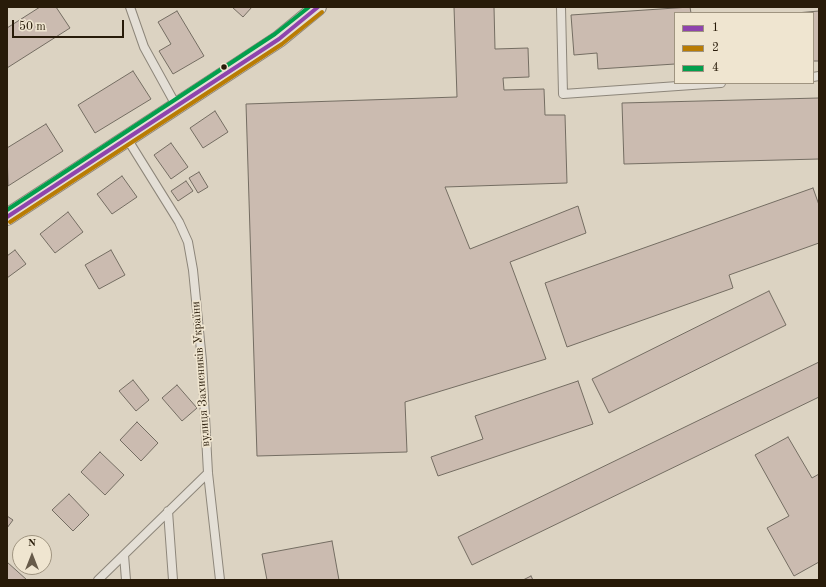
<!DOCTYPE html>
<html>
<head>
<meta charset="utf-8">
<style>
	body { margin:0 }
	#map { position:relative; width:826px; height:587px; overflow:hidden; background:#dcd3c2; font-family:"Old Standard TT",serif }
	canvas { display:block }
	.frame { position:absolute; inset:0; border:8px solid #281b09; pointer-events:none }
	.legend { position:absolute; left:674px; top:12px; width:140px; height:72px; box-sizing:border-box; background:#efe5d0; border:1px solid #9f9480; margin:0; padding:5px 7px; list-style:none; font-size:12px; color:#281b09 }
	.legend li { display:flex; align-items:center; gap:8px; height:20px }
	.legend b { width:20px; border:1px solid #9f9480 }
	.north { position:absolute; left:12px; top:535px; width:40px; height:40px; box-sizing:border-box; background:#efe5d0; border:1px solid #9f9480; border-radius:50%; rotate:0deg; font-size:11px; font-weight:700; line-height:16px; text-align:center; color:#281b09 }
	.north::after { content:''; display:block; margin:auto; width:14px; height:18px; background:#675b4a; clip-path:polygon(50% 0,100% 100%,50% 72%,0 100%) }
	.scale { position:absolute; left:12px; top:20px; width:112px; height:18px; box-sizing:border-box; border:2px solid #281b09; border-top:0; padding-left:5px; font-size:12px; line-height:14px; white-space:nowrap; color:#281b09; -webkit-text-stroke:3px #efe5d0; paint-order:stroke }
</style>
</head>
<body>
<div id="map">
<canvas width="826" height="587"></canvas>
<div class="frame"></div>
<ul class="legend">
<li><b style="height:5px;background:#8e44ad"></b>1</li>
<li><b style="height:5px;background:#b97c03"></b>2</li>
<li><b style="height:5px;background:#029f4d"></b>4</li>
</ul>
<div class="north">N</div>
<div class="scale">50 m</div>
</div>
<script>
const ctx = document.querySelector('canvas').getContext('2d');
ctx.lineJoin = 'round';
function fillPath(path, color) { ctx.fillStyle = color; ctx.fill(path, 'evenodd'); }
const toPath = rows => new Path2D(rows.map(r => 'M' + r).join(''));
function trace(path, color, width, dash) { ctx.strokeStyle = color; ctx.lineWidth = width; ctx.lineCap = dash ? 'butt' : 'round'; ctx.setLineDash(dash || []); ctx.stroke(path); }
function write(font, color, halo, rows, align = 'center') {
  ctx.font = font + ' "Old Standard TT",serif'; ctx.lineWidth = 3.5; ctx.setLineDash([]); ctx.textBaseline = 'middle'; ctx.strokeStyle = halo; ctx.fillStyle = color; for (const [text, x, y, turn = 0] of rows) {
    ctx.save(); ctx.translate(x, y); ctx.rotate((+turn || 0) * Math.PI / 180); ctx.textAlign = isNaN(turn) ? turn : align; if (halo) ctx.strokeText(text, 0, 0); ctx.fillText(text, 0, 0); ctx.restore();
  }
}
const building = toPath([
	[40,7,56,7,70,28,7,68,7,28,40,7],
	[232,7,252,7,243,17,232,7],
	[454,7,494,7,495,49,528,48,529,77,503,78,504,90,544,89,545,115,565,115,567,183,445,187,470,249,578,206,586,233,510,262,546,359,405,402,407,452,257,456,246,104,457,97,454,7],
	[690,7,691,13,675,13,675,64,598,69,597,53,574,55,571,15,690,7],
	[177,11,204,56,173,74,159,51,171,44,158,22,177,11],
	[819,11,819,61,813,61,813,13,796,13,819,11],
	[133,71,151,99,95,133,78,105,133,71],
	[819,98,819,159,624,164,622,103,819,98],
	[215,111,228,132,203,148,190,128,215,111],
	[46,124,63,151,8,186,7,148,46,124],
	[171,143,188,167,171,179,154,155,171,143],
	[199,172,208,187,198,193,189,178,199,172],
	[122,176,137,197,112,214,97,194,122,176],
	[186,181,193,191,178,201,171,191,186,181],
	[813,188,819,205,819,243,729,275,733,288,567,347,545,283,813,188],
	[68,212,83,232,55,253,40,234,68,212],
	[15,250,26,264,7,278,7,256,15,250],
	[111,250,125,275,99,289,85,265,111,250],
	[769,291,786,325,609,413,592,379,769,291],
	[819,362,819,397,472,565,458,537,819,362],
	[133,380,149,400,136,411,119,391,133,380],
	[578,381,593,424,438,476,431,457,483,439,475,416,578,381],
	[177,385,197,408,182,421,162,398,177,385],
	[137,422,158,443,141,461,120,440,137,422],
	[788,437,812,478,819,474,819,562,794,576,767,528,789,516,755,455,788,437],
	[100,452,124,475,105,495,81,472,100,452],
	[69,494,89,515,73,531,52,510,69,494],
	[7,516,13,520,7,528,7,516],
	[332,541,339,580,267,580,262,554,332,541],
	[7,562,27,580,7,580,7,562],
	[531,576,533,580,523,580,531,576]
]);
fillPath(building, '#cbbbb0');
trace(building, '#746d62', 1);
const lane = toPath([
	[130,7,144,47,177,107],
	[561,7,563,94,721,83],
	[813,77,819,76],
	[128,140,179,222,188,242,193,270,202,361,208,473,220,580],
	[168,511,173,580],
	[124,555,126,580],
	[98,580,208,473]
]);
const street = toPath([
	[7,217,279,39,318,7]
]);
trace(lane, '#8d867a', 10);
trace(street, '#8d867a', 18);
trace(lane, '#e4dfd6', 8);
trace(street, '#e4dfd6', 16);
trace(toPath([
	[7,217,279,39,318,7]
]), '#8e44ad', 4);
trace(toPath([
	[10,222,282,44,322,12]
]), '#b97c03', 4);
trace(toPath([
	[7,210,275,34,309,7]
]), '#029f4d', 4);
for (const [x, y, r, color] of [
	[224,67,3.5,"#281b09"]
]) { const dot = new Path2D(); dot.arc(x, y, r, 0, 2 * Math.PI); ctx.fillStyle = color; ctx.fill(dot); trace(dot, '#efe5d0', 1.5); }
write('12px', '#281b09', '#efe5d0', [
	["вулиця Захисників України",201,374,-94]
]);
</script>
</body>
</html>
